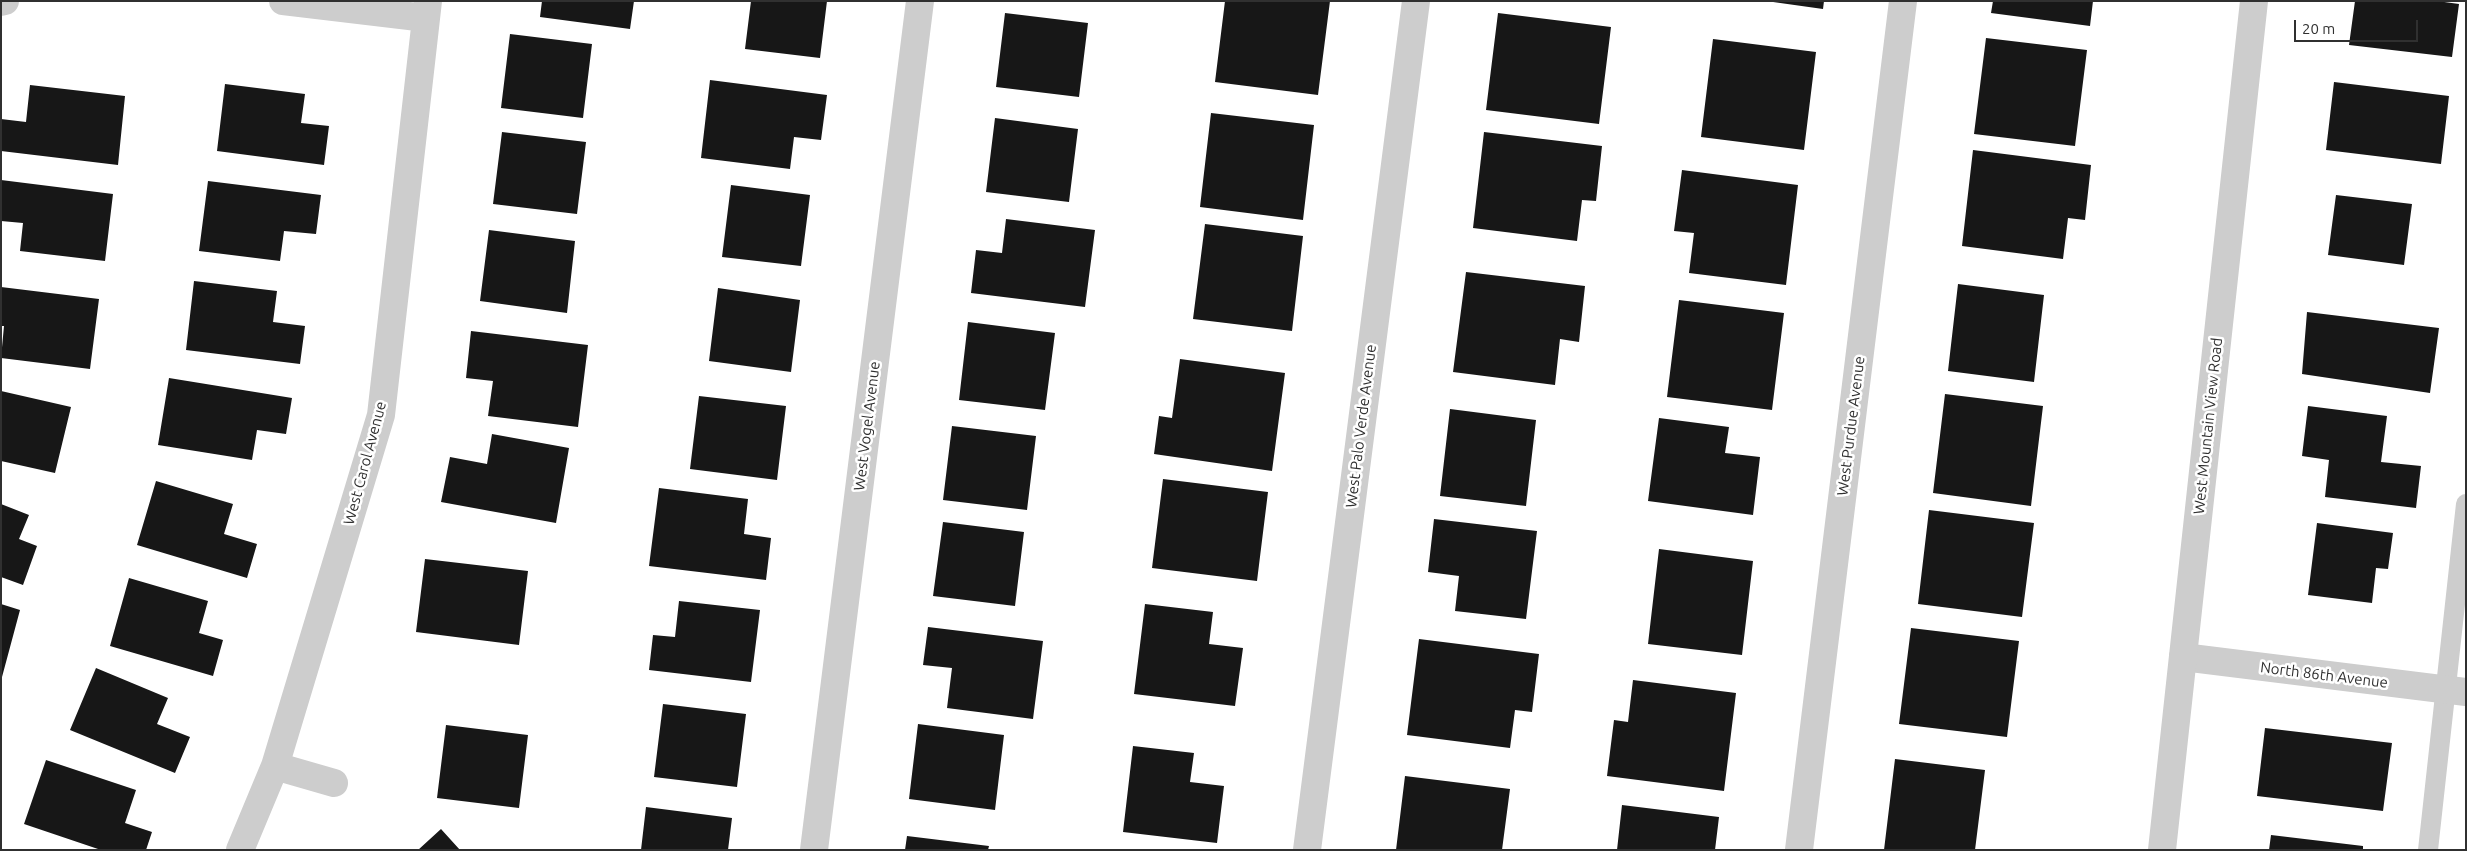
<!DOCTYPE html>
<html>
<head>
<meta charset="utf-8">
<style>
	body { margin:0 }
	#map { position:relative; width:2467px; height:851px; overflow:hidden; background:#fff; font-family:Ubuntu,sans-serif }
	canvas { display:block }
	.frame { position:absolute; inset:0; border:2px solid #303030; pointer-events:none }
	.scale { position:absolute; left:2294px; top:20px; width:124px; height:22px; box-sizing:border-box; border:2px solid #303030; border-top:0; padding-left:6px; font-size:15px; line-height:18px; white-space:nowrap; color:#303030; -webkit-text-stroke:4px #fff; paint-order:stroke }
</style>
</head>
<body>
<div id="map">
<canvas width="2467" height="851"></canvas>
<div class="frame"></div>
<div class="scale">20 m</div>
</div>
<script>
const ctx = document.querySelector('canvas').getContext('2d');
ctx.lineJoin = 'round';
function fillPath(path, color) { ctx.fillStyle = color; ctx.fill(path, 'evenodd'); }
const toPath = rows => new Path2D(rows.map(r => 'M' + r).join(''));
function trace(path, color, width, dash) { ctx.strokeStyle = color; ctx.lineWidth = width; ctx.lineCap = dash ? 'butt' : 'round'; ctx.setLineDash(dash || []); ctx.stroke(path); }
function write(font, color, halo, rows, align = 'center') {
  ctx.font = font + ' Ubuntu,sans-serif'; ctx.lineWidth = 5; ctx.setLineDash([]); ctx.textBaseline = 'middle'; ctx.strokeStyle = halo; ctx.fillStyle = color; for (const [text, x, y, turn = 0] of rows) {
    ctx.save(); ctx.translate(x, y); ctx.rotate((+turn || 0) * Math.PI / 180); ctx.textAlign = isNaN(turn) ? turn : align; if (halo) ctx.strokeText(text, 0, 0); ctx.fillText(text, 0, 0); ctx.restore();
  }
}
fillPath(toPath([
	[542,1,634,1,630,29,540,17],
	[751,1,827,1,820,58,745,49],
	[1225,1,1330,1,1318,95,1215,82],
	[1766,1,1824,1,1823,9],
	[1993,1,2093,1,2090,26,1991,13],
	[2355,1,2437,1,2459,4,2452,57,2349,45],
	[1005,13,1088,23,1079,97,996,87],
	[1498,13,1611,27,1599,124,1486,110],
	[510,34,592,44,583,118,501,108],
	[1986,38,2087,50,2075,146,1974,134],
	[1713,39,1816,52,1804,150,1701,137],
	[710,80,827,95,821,140,794,137,790,169,701,158],
	[2334,82,2449,96,2441,164,2326,150],
	[225,84,305,94,301,123,329,126,324,165,217,151],
	[30,85,125,96,118,165,1,151,1,119,26,122],
	[1211,113,1314,125,1303,220,1200,207],
	[995,118,1078,129,1069,202,986,192],
	[502,132,586,142,577,214,493,204],
	[1484,132,1602,146,1596,201,1582,200,1577,241,1473,228],
	[1973,150,2091,165,2085,220,2068,218,2063,259,1962,246],
	[1682,170,1798,185,1786,285,1689,273,1694,233,1674,231],
	[1,180,113,194,105,261,20,251,23,223,1,221],
	[208,181,321,195,316,234,284,231,280,261,199,251],
	[731,185,810,195,801,266,722,257],
	[2336,195,2412,204,2404,265,2328,255],
	[1006,219,1095,230,1085,307,971,293,976,250,1002,253],
	[1205,224,1303,236,1292,331,1193,319],
	[489,230,575,241,567,313,480,301],
	[1466,272,1585,286,1579,342,1560,339,1555,385,1453,372],
	[194,281,277,291,273,322,305,326,300,364,186,350],
	[1958,284,2044,295,2034,382,1948,371],
	[1,287,99,299,90,369,1,358,4,326,1,326],
	[718,288,800,300,791,372,709,361],
	[1679,300,1784,313,1772,410,1667,397],
	[2307,312,2439,328,2430,393,2302,374],
	[968,322,1055,333,1045,410,959,400],
	[471,331,588,345,578,427,488,416,493,381,466,378],
	[1180,359,1285,373,1272,471,1154,454,1159,416,1172,418],
	[169,378,292,398,286,434,257,430,252,460,158,445],
	[1,391,71,407,55,473,1,461],
	[1945,394,2043,406,2031,506,1933,493],
	[699,396,786,406,777,480,690,469],
	[2308,406,2387,416,2381,462,2421,466,2416,508,2325,497,2329,460,2302,456],
	[1450,409,1536,420,1526,506,1440,496],
	[1659,418,1729,427,1725,453,1760,457,1753,515,1648,501],
	[952,426,1036,436,1027,510,943,500],
	[492,434,569,448,556,523,441,502,450,457,487,464],
	[1163,479,1268,492,1257,581,1152,568],
	[156,481,233,504,224,534,257,544,247,578,137,545],
	[659,488,748,499,744,534,771,538,766,580,649,566],
	[1,504,29,515,19,539,37,546,23,585,1,577],
	[1929,510,2034,523,2022,617,1918,604],
	[1434,519,1537,531,1526,619,1455,611,1459,576,1428,572],
	[943,522,1024,532,1015,606,933,596],
	[2317,523,2393,533,2388,569,2376,568,2372,603,2308,595],
	[1659,549,1753,561,1742,655,1648,644],
	[425,559,528,571,519,645,416,632],
	[129,578,208,601,199,633,223,640,213,676,110,646],
	[679,601,760,610,751,682,649,670,653,635,675,637],
	[1,604,20,610,2,677,1,677],
	[1145,604,1213,612,1209,644,1243,648,1235,706,1134,694],
	[928,627,1043,641,1033,719,947,708,952,668,923,665],
	[1911,628,2019,641,2007,737,1899,724],
	[1419,639,1539,654,1532,712,1515,710,1510,748,1407,735],
	[96,668,168,698,157,724,190,737,175,773,70,730],
	[1633,680,1736,693,1724,791,1607,776,1614,720,1628,722],
	[663,704,746,714,737,787,654,777],
	[918,724,1004,735,995,810,909,799],
	[446,725,528,735,519,808,437,798],
	[2265,728,2392,743,2383,811,2257,796],
	[1133,746,1194,753,1190,782,1224,786,1217,843,1123,832],
	[1895,759,1985,770,1975,850,1884,850],
	[46,760,136,790,125,823,152,832,146,850,101,850,24,824],
	[1405,776,1510,789,1502,850,1396,850],
	[1622,805,1719,817,1715,850,1617,850],
	[646,807,732,818,728,850,641,850],
	[441,829,460,850,418,850],
	[2271,835,2363,846,2363,850,2269,850],
	[907,836,989,846,988,850,905,850]
]), '#171717');
trace(toPath([
	[2428,850,2466,504]
]), '#cdcdcd', 20);
trace(toPath([
	[283,1,426,18],
	[1,2,5,1],
	[2183,657,2466,692],
	[275,766,334,783],
	[240,850,275,766,381,415,428,1],
	[814,850,920,1],
	[1307,850,1416,1],
	[1799,850,1903,1]
]), '#cdcdcd', 28);
trace(toPath([
	[2162,850,2254,1]
]), '#cdcdcd', 28);
write('15px', '#303030', '#fff', [
	["West Vogel Avenue",867,426,-83],
	["West Palo Verde Avenue",1361,426,-83],
	["West Purdue Avenue",1851,426,-83],
	["West Mountain View Road",2208,426,-84],
	["West Carol Avenue",365,463,-75],
	["North 86th Avenue",2324,675,7]
]);
</script>
</body>
</html>
